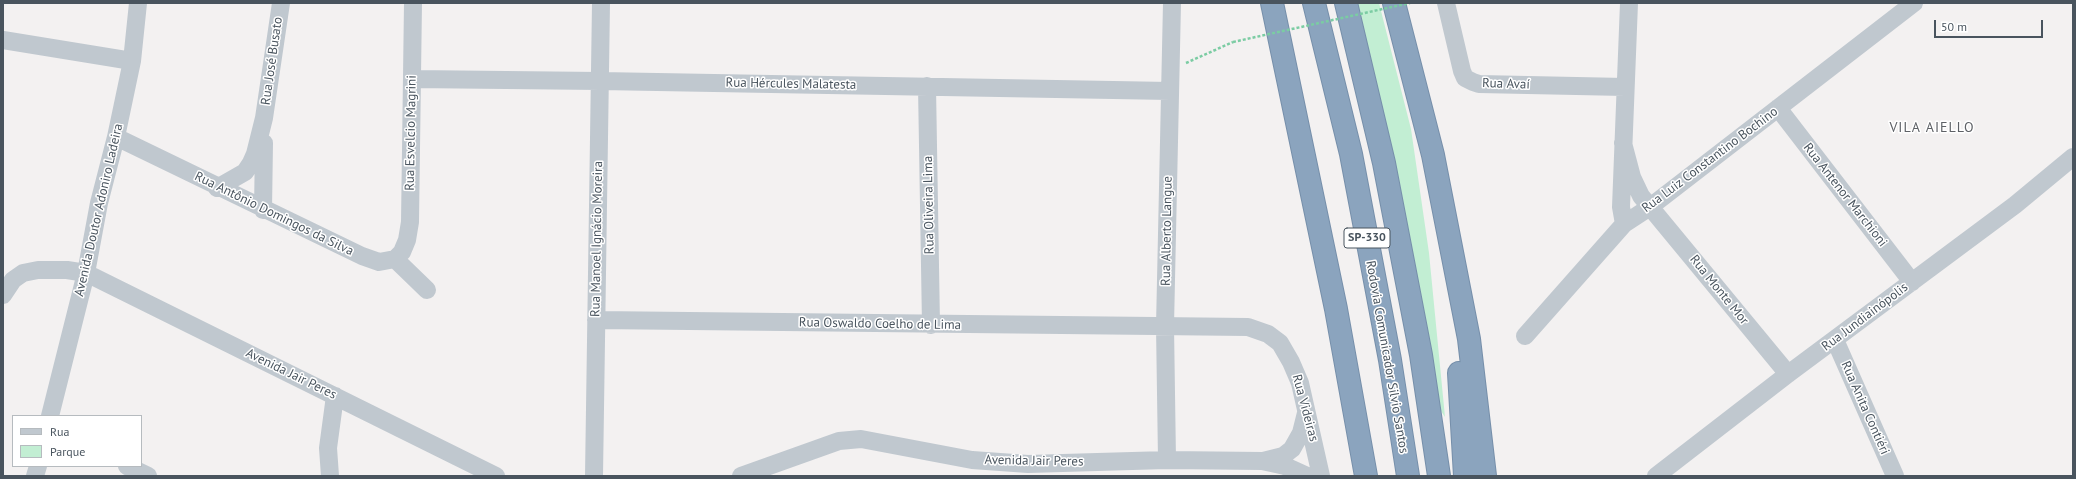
<!DOCTYPE html>
<html>
<head>
<meta charset="utf-8">
<style>
	body { margin:0 }
	#map { position:relative; width:2076px; height:479px; overflow:hidden; background:#f3f1f1; font-family:"PT Sans",sans-serif }
	canvas { display:block }
	.frame { position:absolute; inset:0; border:4px solid #49545e; pointer-events:none }
	.legend { position:absolute; left:12px; top:415px; width:130px; height:52px; box-sizing:border-box; background:#fff; border:1px solid #b6bbbf; margin:0; padding:5px 7px; list-style:none; font-size:12px; color:#49545e }
	.legend li { display:flex; align-items:center; gap:8px; height:20px }
	.legend b { width:20px; border:1px solid #b6bbbf }
	.scale { position:absolute; left:1934px; top:20px; width:109px; height:18px; box-sizing:border-box; border:2px solid #49545e; border-top:0; padding-left:5px; font-size:12px; line-height:14px; white-space:nowrap; color:#49545e; -webkit-text-stroke:3px #fff; paint-order:stroke }
</style>
</head>
<body>
<div id="map">
<canvas width="2076" height="479"></canvas>
<div class="frame"></div>
<ul class="legend">
<li><b style="height:5px;background:#c0c8cf"></b>Rua</li>
<li><b style="height:11px;background:#c2eed3"></b>Parque</li>
</ul>
<div class="scale">50 m</div>
</div>
<script>
const ctx = document.querySelector('canvas').getContext('2d');
ctx.lineJoin = 'round';
function fillPath(path, color) { ctx.fillStyle = color; ctx.fill(path, 'evenodd'); }
const toPath = rows => new Path2D(rows.map(r => 'M' + r).join(''));
function trace(path, color, width, dash) { ctx.strokeStyle = color; ctx.lineWidth = width; ctx.lineCap = dash ? 'butt' : 'round'; ctx.setLineDash(dash || []); ctx.stroke(path); }
function write(font, color, halo, rows, align = 'center') {
  ctx.font = font + ' "PT Sans",sans-serif'; ctx.lineWidth = 3; ctx.setLineDash([]); ctx.textBaseline = 'middle'; ctx.strokeStyle = halo; ctx.fillStyle = color; for (const [text, x, y, turn = 0] of rows) {
    ctx.save(); ctx.translate(x, y); ctx.rotate((+turn || 0) * Math.PI / 180); ctx.textAlign = isNaN(turn) ? turn : align; if (halo) ctx.strokeText(text, 0, 0); ctx.fillText(text, 0, 0); ctx.restore();
  }
}
fillPath(toPath([
	[1356,3,1379,3,1411,129,1429,253,1445,417,1437,405,1421,297,1387,136]
]), '#c2eed3');
const highway = toPath([
	[1272,3,1336,309,1366,476],
	[1314,3,1351,154,1390,360,1408,476],
	[1346,3,1384,163,1421,355,1439,476],
	[1394,3,1433,155,1469,339,1485,476],
	[1459,373,1465,476]
]);
trace(highway, '#768faa', 24);
trace(toPath([
	[1186,63,1233,42]
]), '#7bcca3', 2.5, [3, 2]);
trace(toPath([
	[1446,3,1462,71,1465,78,1473,82,1479,84,1625,87],
	[3,40,132,61],
	[412,79,600,81,1170,91],
	[927,86,931,325],
	[1778,108,1912,282],
	[116,137,362,256,379,262,395,259],
	[1623,143,1632,177,1641,196,1788,374],
	[217,188,245,172,251,163,255,154,264,118,281,3],
	[263,210,264,143],
	[1624,224,1621,207,1629,3],
	[395,259,402,252,407,240,410,222,413,3],
	[395,259,427,290],
	[3,295,13,280,23,273,38,270,67,270,86,273,496,476],
	[596,320,1248,327,1268,334,1280,343,1291,362,1300,383,1321,476],
	[1525,336,1624,224,1650,207,1914,3],
	[1835,340,1895,476],
	[50,416,86,273,99,203,116,137,132,61,138,3],
	[1167,460,1165,326,1172,3],
	[1263,461,1283,456,1292,449,1301,433,1306,413],
	[127,466,148,476],
	[35,476,38,466],
	[330,476,328,448,335,396],
	[594,476,601,3],
	[741,476,839,441,861,439,972,460,1028,464,1167,460,1262,461,1285,466,1307,476],
	[1656,476,1788,374,2015,205,2073,157]
]), '#c0c8cf', 18);
trace(highway, '#8ba4be', 22);
trace(toPath([
	[1233,42,1410,3]
]), '#7bcca3', 2.5, [3, 2]);
for (const [x, y, w] of [
	[1367,238,46]
]) { const box = new Path2D(); box.roundRect(x - w / 2, y - 10, w, 20, 3); ctx.fillStyle = '#fff'; ctx.fill(box); trace(box, '#49545e', 1); }
write('bold 12px', '#49545e', null, [
	["SP-330",1367,238]
]);
write('13px', '#49545e', '#fff', [
	["Rua José Busato",272,61,-82],
	["Rua Hércules Malatesta",791,84,1],
	["Rua Avaí",1506,84,2],
	["Rua Esvelcio Magrini",411,133,-89],
	["Rua Luiz Constantino Bochino",1710,160,-37],
	["Rua Antenor Marchioni",1845,195,52],
	["Rua Oliveira Lima",929,205,-91],
	["Avenida Doutor Adoniro Ladeira",99,210,-77],
	["Rua Antônio Domingos da Silva",274,214,26],
	["Rua Alberto Langue",1167,231,-89],
	["Rua Manoel Ignácio Moreira",597,239,-89],
	["Rua Monte Mor",1719,290,51],
	["Rua Jundiainópolis",1865,317,-37],
	["Rua Oswaldo Coelho de Lima",880,324,1],
	["Rodovia Comunicador Silvio Santos",1387,357,80],
	["Avenida Jair Peres",291,374,26],
	["Rua Videiras",1305,408,75],
	["Rua Anita Contiéri",1865,408,66],
	["Avenida Jair Peres",1034,461,1]
]);
ctx.letterSpacing = '1px';
write('14px', '#5e6166', '#fff', [
	["VILA AIELLO",1932,128]
]);
ctx.letterSpacing = '0px';
</script>
</body>
</html>
